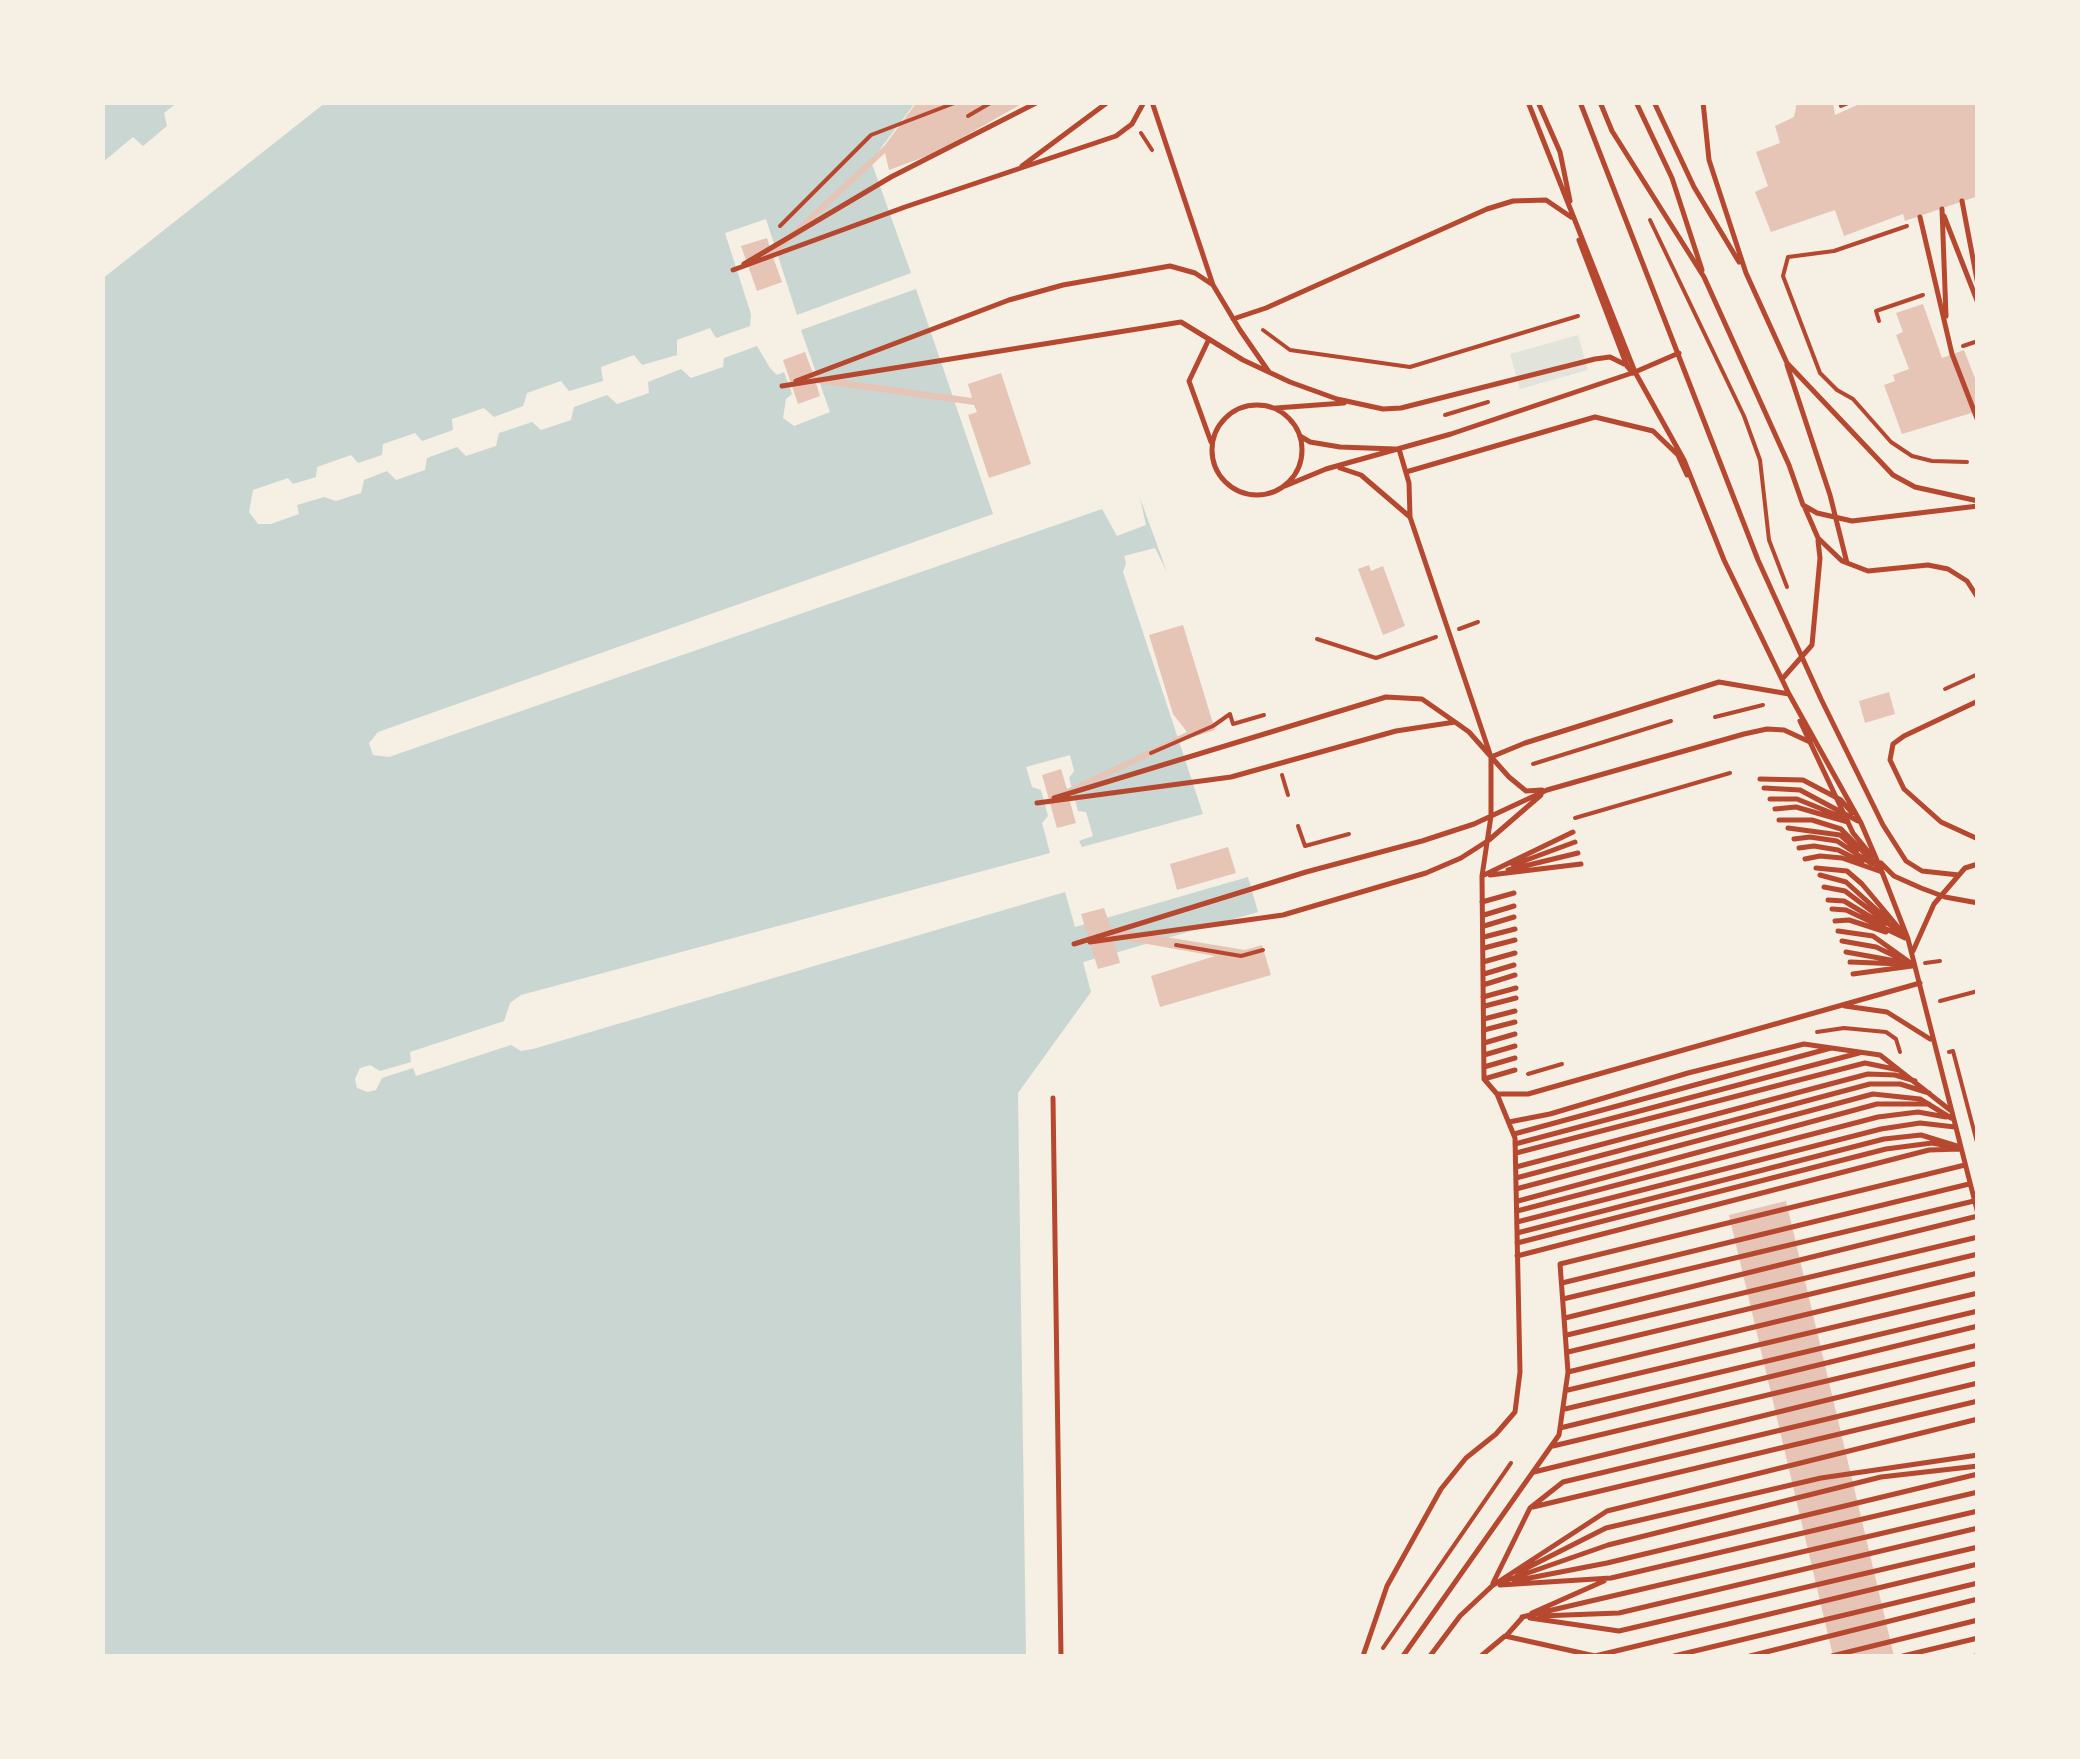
<!DOCTYPE html>
<html>
<head>
<meta charset="utf-8">
<style>
	body { margin:0 }
	#map { position:relative; width:2080px; height:1759px; overflow:hidden; background:#f6efe4; font-family:"Space Grotesk",sans-serif }
	canvas { display:block }
	.frame { position:absolute; inset:0; border:105px solid #f6efe4; pointer-events:none }
</style>
</head>
<body>
<div id="map">
<canvas width="2080" height="1759"></canvas>
<div class="frame"></div>
</div>
<script>
const ctx = document.querySelector('canvas').getContext('2d');
ctx.lineJoin = 'round';
function fillPath(path, color) { ctx.fillStyle = color; ctx.fill(path, 'evenodd'); }
const toPath = rows => new Path2D(rows.map(r => 'M' + r).join(''));
function trace(path, color, width, dash) { ctx.strokeStyle = color; ctx.lineWidth = width; ctx.lineCap = dash ? 'butt' : 'round'; ctx.setLineDash(dash || []); ctx.stroke(path); }
fillPath(toPath([
	[1578,335,1588,370,1520,389,1510,354]
]), '#e2e4dc');
fillPath(toPath([
	[103,102,177,102,177,103,164,113,167,126,143,146,133,137,103,162],
	[325,103,915,103,871,161,911,273,797,315,766,219,725,233,751,314,750,326,716,338,710,328,677,340,677,355,642,365,634,355,601,367,603,381,569,391,561,381,527,393,523,406,494,417,484,408,452,419,453,430,422,441,415,433,383,444,382,455,358,463,351,455,317,467,316,477,293,484,288,478,253,490,249,512,258,524,271,524,299,514,297,505,324,497,336,501,361,493,364,480,387,471,396,480,425,470,427,458,457,447,466,456,496,446,499,433,532,422,541,430,571,420,574,407,607,395,617,404,649,393,648,382,681,369,691,378,723,367,724,358,757,346,770,368,777,375,784,372,792,394,786,399,783,418,794,426,830,412,801,330,916,289,993,514,378,732,369,743,373,755,389,757,1102,509,1117,536,1146,525,1140,498,1167,572,1155,548,1124,556,1126,563,1123,572,1203,814,1082,847,1079,841,1093,836,1086,812,1078,811,1069,778,1074,771,1070,755,1026,767,1032,787,1041,790,1048,816,1042,823,1050,853,521,995,510,1003,504,1021,410,1052,411,1062,380,1071,370,1065,360,1068,355,1079,357,1088,368,1092,376,1090,382,1078,413,1068,416,1076,511,1045,521,1051,533,1049,1065,892,1075,927,1248,877,1258,912,1083,962,1091,992,1018,1093,1026,1656,103,1656,102,279]
]), '#c9d6d2');
fillPath(toPath([
	[917,102,967,102,965,105,1025,102,935,153,889,170,885,153,773,257,782,282,757,291,741,246,767,238,771,251,885,145],
	[1797,102,1833,102,1835,115,1864,102,1978,102,1978,196,1905,221,1903,214,1844,236,1835,210,1771,232,1755,192,1768,186,1756,152,1780,143,1775,126,1794,117],
	[1923,304,1942,358,1964,350,1978,386,1978,411,1902,434,1884,385,1895,381,1893,375,1909,369,1896,335,1903,332,1896,313],
	[805,352,814,376,972,398,968,384,1001,373,1031,464,989,478,968,415,977,412,974,405,816,383,820,396,798,404,783,360],
	[1369,565,1371,571,1383,566,1405,626,1383,635,1358,569],
	[1183,625,1215,730,1187,739,1068,795,1076,823,1057,828,1042,775,1061,769,1067,789,1187,732,1173,714,1149,635],
	[1889,692,1895,714,1865,723,1859,701],
	[1228,847,1236,873,1177,890,1170,864],
	[1104,908,1111,928,1245,950,1262,945,1271,975,1160,1007,1151,976,1215,956,1113,938,1120,963,1098,969,1081,914],
	[1786,1201,1894,1656,1833,1656,1729,1215]
]), '#e6c5b7');
trace(toPath([
	[1840,102,1841,106,1851,102],
	[968,116,992,102],
	[1141,133,1152,150],
	[1650,220,1744,416,1760,460,1769,540,1787,587],
	[780,226,871,135,957,102],
	[1907,226,1834,251,1788,257,1783,276,1820,373,1837,390,1853,399,1891,442,1912,456,1932,461,1967,462],
	[1879,321,1876,311,1923,295],
	[1263,330,1290,350,1410,367,1578,316],
	[1963,346,1978,341],
	[1445,415,1488,402],
	[1459,629,1478,622],
	[1317,639,1376,658,1436,637],
	[1945,689,1978,674],
	[1715,717,1763,705],
	[1151,753,1213,726,1230,714,1233,724,1264,715],
	[1533,764,1671,721],
	[1282,775,1288,795],
	[1575,818,1730,773],
	[1298,826,1305,846,1349,834],
	[1176,945,1241,956,1263,950],
	[1925,963,1940,961],
	[1940,1001,1978,991],
	[1817,1032,1844,1028,1886,1032,1896,1039,1900,1052],
	[1949,1052,1953,1051,1978,1146],
	[1528,1074,1562,1064],
	[1383,1648,1511,1463]
]), '#b5482f', 4);
trace(toPath([
	[1152,102,1213,285],
	[1528,102,1635,372,1684,460,1724,560,1789,694,1861,823,1882,872,1908,939,1978,1214],
	[1538,102,1560,152,1570,201],
	[1580,102,1758,560,1821,699,1883,825,1906,861,1922,871,1959,875],
	[1600,102,1612,131,1704,277,1789,465,1803,505,1817,513,1852,521,1978,506],
	[1636,102,1672,178,1702,270],
	[1654,102,1694,187,1739,262],
	[1703,102,1709,160,1746,273,1787,363,1893,475,1915,487,1978,501],
	[1022,166,1108,102],
	[1962,201,1978,285],
	[1942,209,1946,316],
	[1944,216,1978,303],
	[1920,217,1952,354,1978,421],
	[1579,240,1627,366,1633,373],
	[744,264,891,177,1038,102],
	[733,270,905,207,1116,136,1132,124,1144,102],
	[1233,319,1266,308,1487,209,1513,201,1546,200,1571,217],
	[1209,339,1189,381,1211,442],
	[1787,365,1830,495,1847,563],
	[796,381,1009,300,1063,285,1170,266,1195,273,1213,285,1240,330,1269,372],
	[782,386,1181,322,1243,360,1290,382,1337,399,1383,409,1401,408,1595,359,1610,357,1624,364],
	'1212 450a45 45 0 1 1 90 0a45 45 0 1 1-90 0Z',
	[1276,408,1344,403],
	[1300,436,1310,442,1340,447,1395,449],
	[1677,453,1687,475],
	[1340,468,1361,475,1410,517],
	[1406,472,1595,417,1653,431,1678,455],
	[1285,486,1326,469,1451,434,1635,372,1679,353],
	[1805,508,1818,538,1842,561,1868,571,1928,565,1948,569,1967,581,1978,598],
	[1783,678,1812,645,1820,558,1818,541],
	[1978,701,1904,736,1893,744,1890,760,1904,789,1941,822,1978,839],
	[1800,721,1853,833,1872,856],
	[1491,757,1525,743,1719,682,1789,694],
	[1760,779,1803,780,1841,800,1852,813],
	[1764,788,1800,790,1858,821],
	[1054,798,1386,697,1422,699,1455,722],
	[1770,799,1797,799,1844,818],
	[1037,803,1231,777,1396,731,1455,722,1469,732,1509,777,1526,791,1542,790],
	[1775,809,1796,807,1848,822],
	[1779,820,1812,820,1841,829,1877,866],
	[1788,828,1840,835,1857,850],
	[1794,839,1810,837,1837,841,1872,864],
	[1799,848,1814,846,1838,850,1862,862],
	[1805,859,1820,856,1842,858,1882,872],
	[1881,863,1894,876,1921,888,1945,897,1978,903],
	[1513,865,1575,842],
	[1816,868,1847,871,1862,884,1903,933],
	[1508,870,1578,853],
	[1490,875,1581,864],
	[1820,875,1846,882,1888,920],
	[1482,876,1573,832],
	[1824,887,1845,891,1898,931],
	[1828,900,1844,901,1884,925],
	[1482,902,1514,893],
	[1832,909,1846,910,1905,938],
	[1484,915,1514,906],
	[1835,921,1849,920,1886,932],
	[1484,926,1514,917],
	[1838,931,1873,936,1912,964],
	[1484,937,1515,929],
	[1842,941,1876,947,1899,958],
	[1090,942,1283,915,1426,873,1461,858,1489,840,1541,795],
	[1074,944,1306,872,1422,841,1474,824,1547,790,1744,734,1767,729,1784,730,1810,742],
	[1484,948,1515,940],
	[1913,951,1934,904,1965,868,1978,864],
	[1846,952,1907,963],
	[1483,962,1515,953],
	[1850,962,1902,964],
	[1484,974,1514,965],
	[1853,974,1912,966],
	[1483,985,1515,975],
	[1483,997,1516,988],
	[1485,1006,1516,998],
	[1845,1006,1887,1012,1930,1039],
	[1484,1019,1515,1011],
	[1484,1030,1515,1022],
	[1484,1043,1515,1034],
	[1484,1055,1515,1046],
	[1484,1067,1515,1058],
	[1484,1079,1515,1070],
	[1498,1094,1528,1094,1920,983],
	[1053,1098,1061,1656],
	[1509,1122,1550,1114,1688,1073,1804,1044,1880,1055,1950,1110],
	[1514,1134,1831,1048],
	[1515,1144,1859,1053],
	[1516,1153,1865,1063,1899,1070],
	[1516,1167,1868,1074,1895,1075,1915,1081],
	[1516,1178,1870,1084,1900,1084,1929,1093],
	[1516,1189,1873,1094,1920,1099,1951,1118],
	[1518,1201,1877,1104,1929,1104],
	[1517,1211,1878,1117,1918,1112,1946,1117],
	[1517,1222,1881,1129,1920,1123,1955,1127],
	[1517,1233,1884,1139,1921,1135,1960,1147],
	[1517,1243,1886,1149,1932,1143,1948,1146],
	[1517,1256,1929,1150,1960,1149],
	[1562,1283,1969,1184],
	[1563,1299,1974,1201],
	[1565,1318,1978,1216],
	[1567,1335,1978,1237],
	[1568,1352,1978,1254],
	[1568,1372,1978,1273],
	[1568,1390,1978,1293],
	[1565,1409,1978,1311],
	[1560,1428,1978,1326],
	[1553,1446,1978,1345],
	[1534,1472,1978,1363],
	[1533,1507,1978,1401],
	[1517,1573,1606,1528,1821,1478,1978,1455],
	[1514,1581,1607,1563,1978,1474],
	[1493,1583,1530,1508,1563,1482,1978,1383],
	[1499,1583,1608,1545,1881,1477,1978,1466],
	[1500,1585,1611,1578,1978,1492],
	[1532,1613,1604,1581],
	[1540,1616,1619,1613,1978,1528],
	[1522,1617,1978,1511],
	[1530,1618,1619,1631,1978,1547],
	[1506,1636,1522,1618],
	[1363,1656,1387,1586,1441,1489,1466,1458,1496,1434,1515,1412,1520,1372,1515,1138,1497,1094,1484,1079,1482,876,1491,816,1491,757,1410,517,1409,483,1399,449],
	[1403,1656,1559,1435,1568,1372,1560,1264,1965,1165],
	[1430,1656,1460,1616,1492,1586,1607,1511,1978,1419],
	[1481,1656,1505,1636,1595,1656,1978,1564],
	[1674,1656,1978,1583],
	[1750,1656,1978,1599],
	[1832,1656,1978,1620],
	[1903,1656,1978,1638],
	[1975,1656,1978,1656]
]), '#b5482f', 5);
</script>
</body>
</html>
